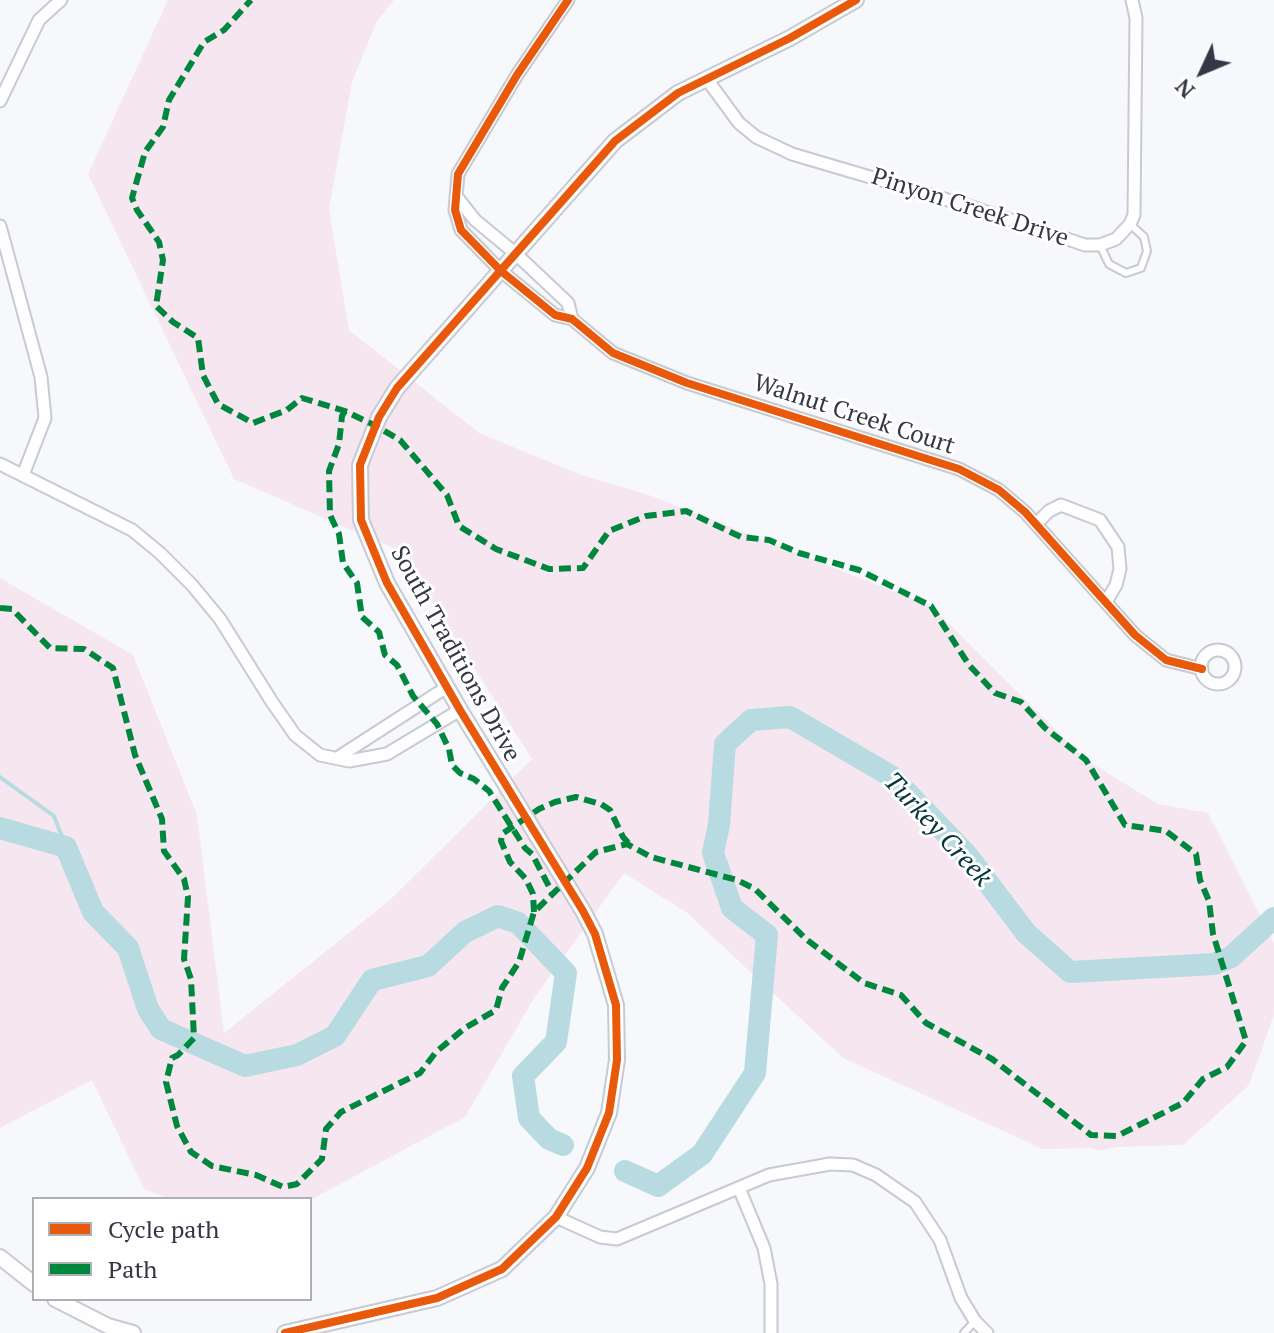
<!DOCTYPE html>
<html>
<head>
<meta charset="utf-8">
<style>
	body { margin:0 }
	#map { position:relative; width:1274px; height:1333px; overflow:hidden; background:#f7f8fc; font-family:"PT Serif",serif }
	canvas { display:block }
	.legend { position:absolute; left:32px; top:1197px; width:280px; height:104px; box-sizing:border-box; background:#fff; border:2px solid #aeafb4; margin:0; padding:10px 14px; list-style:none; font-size:24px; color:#343744 }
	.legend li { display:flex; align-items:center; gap:16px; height:40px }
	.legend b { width:40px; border:2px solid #aeafb4 }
	.north { position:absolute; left:1162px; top:32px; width:80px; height:80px; -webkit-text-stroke:6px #fff; paint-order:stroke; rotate:226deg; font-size:22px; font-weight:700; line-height:32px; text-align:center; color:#343744 }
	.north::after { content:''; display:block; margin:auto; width:28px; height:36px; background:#343744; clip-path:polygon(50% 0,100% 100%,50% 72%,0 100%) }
</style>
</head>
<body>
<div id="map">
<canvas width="1274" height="1333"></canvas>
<ul class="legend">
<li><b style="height:10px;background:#e8590c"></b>Cycle path</li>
<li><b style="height:10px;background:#00873e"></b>Path</li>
</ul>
<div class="north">N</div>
</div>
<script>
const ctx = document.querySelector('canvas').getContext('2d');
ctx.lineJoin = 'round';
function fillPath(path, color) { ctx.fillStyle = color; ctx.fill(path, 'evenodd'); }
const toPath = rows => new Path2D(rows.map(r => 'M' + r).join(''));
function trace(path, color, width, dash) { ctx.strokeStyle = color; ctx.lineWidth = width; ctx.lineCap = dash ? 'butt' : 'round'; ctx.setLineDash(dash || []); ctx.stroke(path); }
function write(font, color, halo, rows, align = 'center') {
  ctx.font = font + ' "PT Serif",serif'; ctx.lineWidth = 6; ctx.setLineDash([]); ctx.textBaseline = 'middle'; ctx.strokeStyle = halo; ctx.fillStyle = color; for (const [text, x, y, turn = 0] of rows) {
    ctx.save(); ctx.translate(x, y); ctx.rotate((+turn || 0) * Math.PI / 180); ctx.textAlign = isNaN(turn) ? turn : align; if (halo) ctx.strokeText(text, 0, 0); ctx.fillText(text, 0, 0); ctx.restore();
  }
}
fillPath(toPath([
	[168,0,394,0,377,21,352,82,329,209,349,330,479,433,584,476,649,495,931,606,1086,760,1158,804,1208,813,1274,943,1274,1015,1249,1085,1183,1145,1117,1147,1098,1151,1092,1148,1043,1149,843,1058,686,912,624,873,534,998,465,1117,310,1200,170,1199,144,1189,92,1080,0,1128,0,578,133,655,197,815,224,1033,390,900,532,759,400,551,234,479,88,174]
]), '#f5e6f0');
trace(toPath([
	[0,777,54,816,66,847]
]), '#b7dbe0', 4);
trace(toPath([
	[0,828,66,847,93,912,128,948,148,1009,161,1029,245,1066,297,1055,335,1036,372,980,428,966,465,932,498,916,518,923,566,973,556,1042,523,1076,529,1118,549,1139,563,1145],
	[625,1171,658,1186,702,1154,755,1073,767,935,732,908,713,853,719,825,725,744,751,720,790,717,891,776,967,855,1026,933,1070,972,1214,964,1231,957,1274,918]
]), '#b7dbe0', 22);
const service = toPath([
	[1100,245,1109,264,1126,273,1141,268,1147,251,1144,237,1130,224],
	[964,1333,975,1321]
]);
const minor = toPath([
	[568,0,517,75,458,174,455,210,461,230,501,271,555,315,572,319,613,353,687,383,959,469,999,490,1025,512,1135,635,1166,660,1202,669],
	[706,78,739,123,756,137,792,154,975,208,1085,245,1100,245,1116,239,1130,224,1134,215,1136,18,1132,0],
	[0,101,39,20,61,0],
	[456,196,475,220,516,254,568,303,572,319],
	[0,226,41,377,45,418,23,475],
	[0,464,132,530,160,553,192,585,220,619,272,702,295,735,320,755,349,761,387,754,460,710],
	[1036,524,1049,511,1061,505,1100,520,1118,547,1120,569,1116,585,1106,602],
	'1201 667a17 17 0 1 1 34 0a17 17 0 1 1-34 0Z',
	[337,758,447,687],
	[739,1188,764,1248,771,1284,771,1333],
	[556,1217,600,1237,617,1239,769,1175,830,1164,853,1165,876,1175,915,1202,940,1240,961,1298,975,1321,987,1333]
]);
const tertiary = toPath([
	[0,1257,34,1284],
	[55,1299,108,1326,133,1333],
	[285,1333,437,1298,502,1269,556,1217,587,1168,609,1113,617,1060,616,1005,595,934,583,911,460,710,387,583,361,520,360,465,379,417,397,388,615,141,678,93,790,38,856,0]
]);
trace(service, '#c8cad2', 10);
trace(minor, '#c8cad2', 15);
trace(tertiary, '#c8cad2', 18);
trace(service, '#fefeff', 6);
trace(minor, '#fefeff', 11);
trace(tertiary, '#fefeff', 14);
trace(toPath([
	[345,411,342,416,339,444,329,471,330,515,339,534,343,563,357,583,362,617,379,632,385,655,397,665,413,696,437,724,449,749,452,765,460,773,474,779,489,791,525,848,532,854,553,894],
	[0,608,12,609,50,648,84,649,113,668,135,755,162,819,164,851,184,879,188,897,184,959,191,979,194,1038,178,1055,172,1058,166,1082,177,1126,191,1152,212,1166,256,1175,283,1187,297,1184,322,1159,326,1129,341,1112,420,1073,436,1052,465,1028,496,1010,502,988,519,962,534,912,596,852,627,844,651,857,737,880,755,889,806,939,864,983,901,995,926,1023,992,1059,1091,1135,1117,1136,1183,1103,1203,1079,1227,1067,1246,1041,1213,934,1209,901,1200,880,1196,854,1166,831,1125,825,1086,760,1045,728,1021,702,995,693,969,665,931,606,859,570,799,553,769,540,741,537,686,511,646,516,609,531,583,568,549,569,496,549,459,526,447,495,400,440,376,426,345,411,302,398,287,410,253,423,218,404,203,375,198,338,173,322,156,306,163,260,159,242,137,210,132,198,145,152,163,127,169,100,204,42,224,30,251,0],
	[534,912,533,894,526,879,510,862,501,841,502,834,539,809,555,802,576,797,601,804,610,810,623,837,632,847]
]), '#00873e', 6, [12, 6]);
trace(toPath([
	[568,0,517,75,458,174,455,210,461,230,501,271,555,315,572,319,613,353,687,383,959,469,999,490,1025,512,1135,635,1166,660,1202,669],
	[285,1333,437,1298,502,1269,556,1217,587,1168,609,1113,617,1060,616,1005,595,934,583,911,460,710,387,583,361,520,360,465,379,417,397,388,615,141,678,93,790,38,856,0]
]), '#e8590c', 8);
write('24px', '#343744', '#fff', [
	["Pinyon Creek Drive",970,208,18],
	["Walnut Creek Court",854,415,18],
	["South Traditions Drive",455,654,61]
]);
write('italic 26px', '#04363c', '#fff', [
	["Turkey Creek",937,830,47]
]);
</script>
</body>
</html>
